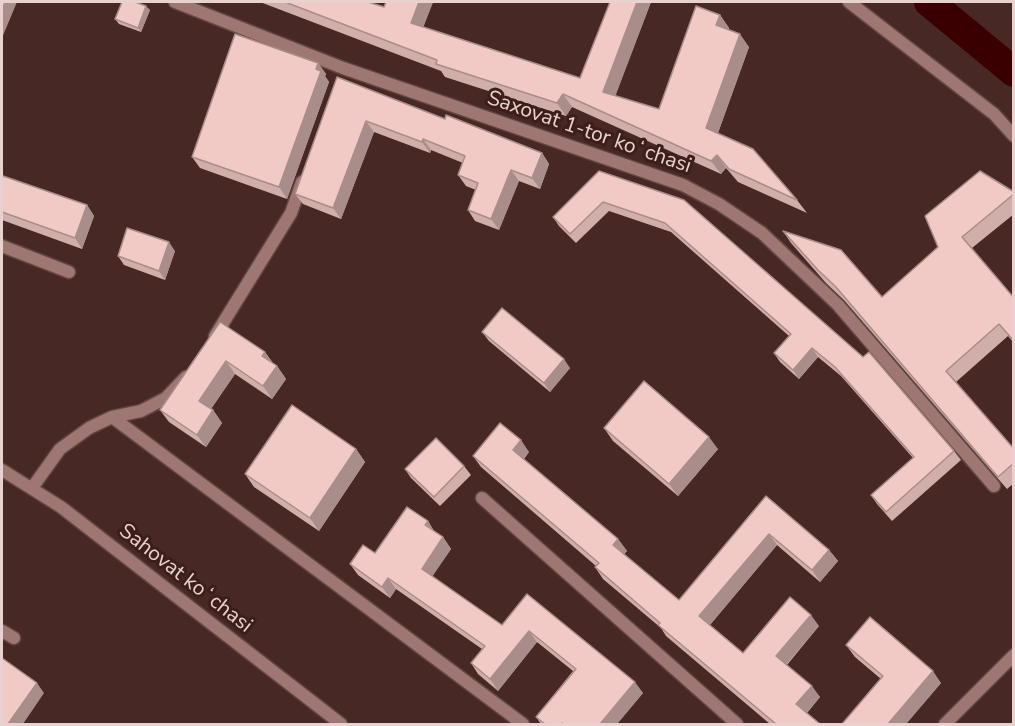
<!DOCTYPE html>
<html>
<head>
<meta charset="utf-8">
<style>
	body { margin:0 }
	#map { position:relative; width:1015px; height:726px; overflow:hidden; background:#482824; font-family:"Nunito Sans",sans-serif }
	canvas { display:block }
	.frame { position:absolute; inset:0; border:3px solid #e8d2cf; pointer-events:none }
</style>
</head>
<body>
<div id="map">
<canvas width="1015" height="726"></canvas>
<div class="frame"></div>
</div>
<script>
const ctx = document.querySelector('canvas').getContext('2d');
ctx.lineJoin = 'round';
const toPath = rows => new Path2D(rows.map(r => 'M' + r).join(''));
function trace(path, color, width, dash) { ctx.strokeStyle = color; ctx.lineWidth = width; ctx.lineCap = dash ? 'butt' : 'round'; ctx.setLineDash(dash || []); ctx.stroke(path); }
function fillPath(path, color) { ctx.fillStyle = color; ctx.fill(path, 'evenodd'); }
function write(font, color, halo, rows, align = 'center') {
  ctx.font = font + ' "Nunito Sans",sans-serif'; ctx.lineWidth = 6; ctx.setLineDash([]); ctx.textBaseline = 'middle'; ctx.strokeStyle = halo; ctx.fillStyle = color; for (const [text, x, y, turn = 0] of rows) {
    ctx.save(); ctx.translate(x, y); ctx.rotate((+turn || 0) * Math.PI / 180); ctx.textAlign = isNaN(turn) ? turn : align; if (halo) ctx.strokeText(text, 0, 0); ctx.fillText(text, 0, 0); ctx.restore();
  }
}
trace(toPath([
	[929,2,1014,72]
]), '#3a0001', 30);
const minor = toPath([
	[175,2,343,68,683,185,719,204,762,233,838,305,994,486],
	[849,2,994,114,1014,136],
	[2,246,69,272],
	[215,336,291,213,302,182],
	[112,417,523,724],
	[32,488,60,449,89,428,112,417,141,411,166,398,186,377],
	[482,498,737,724],
	[2,631,14,638],
	[945,724,1014,655]
]);
const tertiary = toPath([
	[2,470,61,507,341,724]
]);
trace(minor, '#614643', 15);
trace(tertiary, '#614643', 15);
trace(minor, '#9e7772', 12);
trace(tertiary, '#9e7772', 12);
fillPath(toPath([
	[260,2,368,2,384,7,433,2,423,27,580,78,610,2,607,2,651,2,615,96,659,109,720,15,729,28,728,30,749,47,718,133,797,200,807,213,738,182,726,168,721,174,572,107,566,116,445,77,441,71],
	[150,10,141,32,119,24,115,19],
	[318,63,326,74,325,76,329,82,287,199,200,168,192,157],
	[337,77,445,119,542,153,549,164,540,189,519,181,499,230,475,221,468,210,476,190,466,186,458,175,463,163,431,150,430,153,374,132,341,219,303,204,295,194],
	[599,171,954,451,961,460,892,521,877,504,871,495,913,458,841,376,818,357,799,379,780,362,774,353,789,336,671,232,609,211,576,243,559,226,553,217],
	[2,179,87,205,94,216,82,249,2,220],
	[1014,192,1014,214,972,248,1014,298,1014,343,1008,336,956,382,1014,449,1014,483,1007,489,844,300,826,283,791,243,783,231,882,297,938,247],
	[175,251,165,280,124,265,118,256],
	[220,322,265,352,273,363,277,366,286,379,272,399,235,374,211,409,213,410,222,423,206,447,169,422,160,410],
	[482,332,570,368,550,392,489,341],
	[604,428,718,449,678,496,613,441],
	[356,449,365,462,319,531,254,487,245,474],
	[529,452,524,459,618,539,627,551,624,554,679,600,766,496,829,550,838,561,820,582,777,545,710,625,743,653,819,626,787,665,820,697,807,713,820,724,770,724,666,636,661,628,603,579,595,567,596,566,481,467,473,456],
	[464,466,471,475,440,506,411,478,405,469],
	[428,521,434,531,443,537,451,549,432,576,502,625,527,594,643,693,617,724,541,724,536,717,573,671,537,642,498,691,478,674,471,663,482,649,396,589,390,598,358,575,350,564,375,553],
	[846,645,941,683,906,724,842,724,881,679,855,657]
]), '#d0aea9');
fillPath(toPath([
	[5,2,17,2,2,38,2,10],
	[419,2,433,2,420,36,411,23],
	[637,2,651,2,612,105,603,92],
	[146,6,150,10,141,32,138,28],
	[720,15,729,28,725,38,716,25],
	[740,34,749,47,715,141,706,128],
	[318,63,326,74,325,76,329,82,287,199,279,187],
	[563,94,572,107,566,116,557,103],
	[366,121,374,132,341,219,333,208],
	[423,139,431,150,430,153,422,142],
	[542,153,549,164,540,189,532,178],
	[717,155,726,168,721,174,711,161],
	[511,170,519,181,499,230,491,219],
	[87,205,94,216,82,249,75,238],
	[169,242,175,251,165,280,159,271],
	[812,348,818,357,799,379,793,370],
	[265,352,274,365,262,356],
	[564,359,570,368,550,392,544,383],
	[226,361,235,374,208,413,199,401],
	[277,366,286,379,272,399,263,386],
	[213,410,222,423,206,447,197,435],
	[709,437,718,449,678,496,669,484],
	[521,440,529,452,521,461,513,450],
	[356,449,365,462,319,531,310,518],
	[428,521,435,533,425,525],
	[769,534,777,545,708,627,699,616],
	[443,537,451,549,430,580,422,569],
	[618,539,627,551,622,557,613,545],
	[829,550,838,561,820,582,812,570],
	[388,578,396,589,390,598,382,587],
	[811,615,819,626,784,667,776,656],
	[529,631,537,642,498,691,490,679],
	[933,671,941,683,906,724,888,724],
	[635,682,643,693,617,724,600,724],
	[37,683,44,693,23,724,8,724],
	[812,686,820,697,804,716,796,704]
]), '#a98d8a');
const building = toPath([
	[2,2,5,2,2,10,2,2],
	[122,2,135,2,146,6,138,28,115,19,122,2],
	[285,2,368,2,384,7,386,2,419,2,411,23,580,78,610,2,637,2,603,92,659,109,696,6,720,15,716,25,740,34,706,128,753,149,797,200,729,169,717,155,711,161,563,94,557,103,436,64,437,60,285,2],
	[235,34,318,63,316,69,321,71,279,187,192,157,235,34],
	[337,77,445,119,446,115,542,153,532,178,511,170,491,219,468,210,478,183,458,175,465,156,423,139,422,142,366,121,333,208,295,194,337,77],
	[599,171,684,200,863,357,869,352,954,451,886,512,871,495,914,457,835,367,812,348,793,370,774,353,791,334,665,223,603,202,570,234,553,217,599,171],
	[980,171,1014,192,1014,194,962,237,1014,298,1014,341,999,324,946,371,1014,449,1014,463,998,477,836,287,818,270,783,231,841,250,882,297,938,247,925,216,980,171],
	[3,176,87,205,75,238,2,212,2,179,3,176],
	[127,228,169,242,159,271,118,256,127,228],
	[502,308,564,359,544,383,482,332,502,308],
	[220,322,265,352,262,356,277,366,263,386,226,361,199,401,213,410,197,435,160,410,220,322],
	[644,381,709,437,669,484,604,428,644,381],
	[292,405,356,449,310,518,245,474,292,405],
	[500,423,521,440,513,450,618,539,613,545,679,600,766,496,829,550,812,570,769,534,699,616,743,653,790,597,811,615,776,656,812,686,796,704,820,724,776,724,658,625,660,623,595,567,599,563,473,456,500,423],
	[436,438,464,466,434,497,405,469,436,438],
	[407,507,428,521,425,525,443,537,422,569,502,625,527,594,635,682,600,724,563,724,562,723,561,724,545,724,536,717,576,669,529,631,490,679,471,663,485,646,388,578,382,587,350,564,363,545,375,553,407,507],
	[870,617,933,671,888,724,842,724,883,676,846,645,870,617],
	[2,658,37,683,8,724,2,724,2,658]
]);
fillPath(building, '#f2cac5');
trace(building, '#a98d8a', 1.5);
write('21px', '#e8d2cf', '#3d1e1b', [
	["Saxovat 1-tor koʻchasi",589,133,19],
	["Sahovat koʻchasi",185,579,38]
]);
</script>
</body>
</html>
